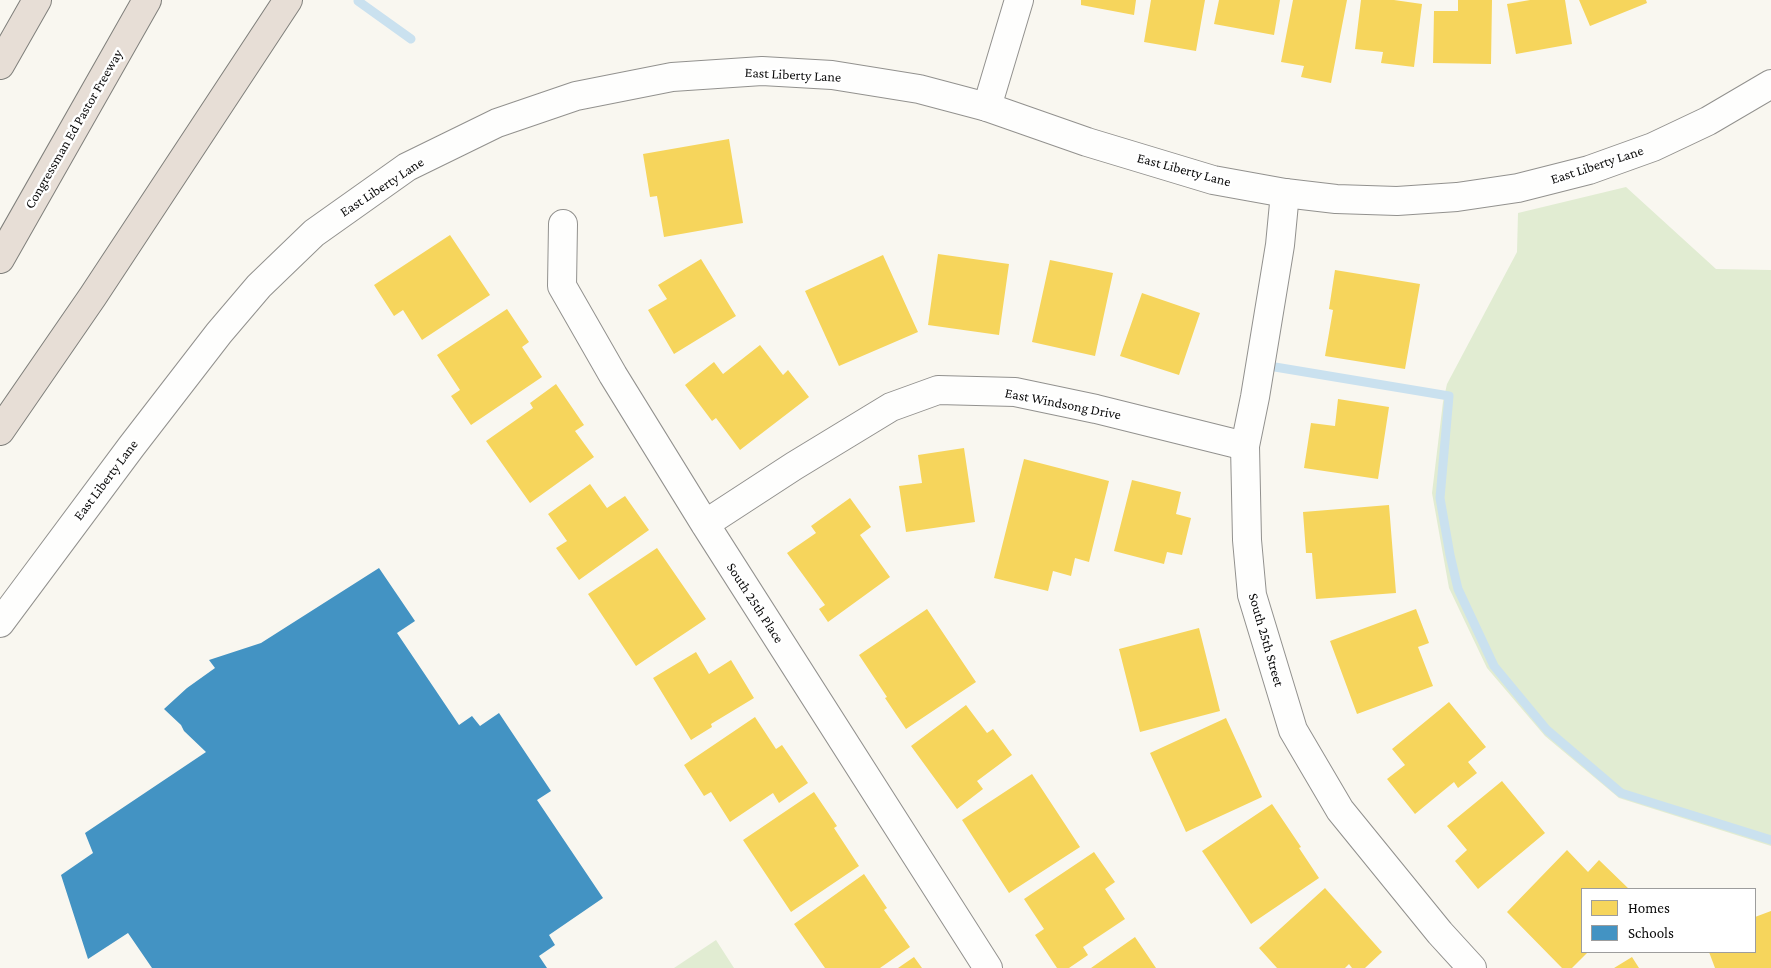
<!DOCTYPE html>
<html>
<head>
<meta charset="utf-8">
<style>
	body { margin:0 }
	#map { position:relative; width:1771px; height:968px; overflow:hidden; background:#f9f7f0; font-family:"Crimson Pro",serif }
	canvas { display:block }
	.legend { position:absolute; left:1581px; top:888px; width:175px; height:65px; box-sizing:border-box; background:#fff; border:1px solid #9d9d9d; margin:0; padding:6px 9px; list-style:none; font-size:15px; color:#0b0b0b }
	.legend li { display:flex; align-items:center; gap:10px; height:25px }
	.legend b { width:25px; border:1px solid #9d9d9d }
</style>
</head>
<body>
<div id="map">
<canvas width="1771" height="968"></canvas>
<ul class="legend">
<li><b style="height:14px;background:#f6d55c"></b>Homes</li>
<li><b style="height:14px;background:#4393c3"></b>Schools</li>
</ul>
</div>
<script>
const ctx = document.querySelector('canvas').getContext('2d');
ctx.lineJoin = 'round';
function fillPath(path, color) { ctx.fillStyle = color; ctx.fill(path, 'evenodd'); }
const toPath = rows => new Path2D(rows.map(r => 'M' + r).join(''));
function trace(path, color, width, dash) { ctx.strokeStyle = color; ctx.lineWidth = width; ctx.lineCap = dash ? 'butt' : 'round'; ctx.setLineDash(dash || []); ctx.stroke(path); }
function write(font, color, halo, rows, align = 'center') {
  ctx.font = font + ' "Crimson Pro",serif'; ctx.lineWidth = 5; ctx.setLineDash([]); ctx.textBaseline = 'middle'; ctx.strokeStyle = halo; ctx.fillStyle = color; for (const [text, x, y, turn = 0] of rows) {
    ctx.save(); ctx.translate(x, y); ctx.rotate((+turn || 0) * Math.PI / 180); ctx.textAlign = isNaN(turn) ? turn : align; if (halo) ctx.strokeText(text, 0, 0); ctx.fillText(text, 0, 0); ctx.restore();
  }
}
fillPath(toPath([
	[1626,187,1716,269,1771,270,1771,846,1619,798,1545,736,1487,668,1449,588,1432,493,1443,402,1447,384,1517,252,1518,213],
	[716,940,734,968,674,968]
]), '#e1ecd2');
fillPath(toPath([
	[1081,0,1136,0,1134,15,1081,5],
	[1151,0,1205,0,1196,51,1144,42],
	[1219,0,1280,0,1274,35,1214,24],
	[1293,0,1347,0,1331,83,1301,77,1304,66,1281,62],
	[1361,0,1394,0,1422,4,1414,67,1381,63,1383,52,1355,49],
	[1458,0,1492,0,1491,64,1433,63,1434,11,1458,11],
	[1530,0,1565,0,1572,44,1516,54,1507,4],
	[1579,0,1646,0,1647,3,1590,26],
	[729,139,743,223,664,237,657,196,650,197,643,154],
	[450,235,490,295,422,340,403,310,394,316,374,285],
	[938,254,1009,264,999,335,928,325],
	[883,255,918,332,839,366,805,291],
	[701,259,736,316,674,354,648,310,667,299,658,285],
	[1050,260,1113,273,1095,356,1032,342],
	[1335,270,1420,284,1405,369,1325,356,1333,310,1329,309],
	[1142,293,1200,313,1179,375,1120,356],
	[507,309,529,342,522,347,542,377,471,425,451,396,460,390,437,355],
	[760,345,783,375,788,370,809,397,740,450,716,418,712,421,685,385,714,362,723,374],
	[556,384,584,425,575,431,594,457,530,503,486,441,533,408,530,403],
	[1338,399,1389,407,1378,479,1304,468,1311,423,1335,426],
	[964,448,975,522,906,532,899,486,922,483,918,455],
	[1024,459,1109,481,1089,562,1075,558,1071,576,1053,571,1048,591,994,578],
	[1132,480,1181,492,1176,514,1191,518,1182,555,1167,552,1164,564,1114,551],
	[590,484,607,508,625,496,649,530,579,580,556,548,567,541,548,514],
	[850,498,871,527,860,535,890,577,828,622,819,609,825,605,787,553,816,533,811,526],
	[1389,505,1396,593,1316,599,1312,553,1306,553,1303,512],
	[657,548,706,619,636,666,588,594],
	[927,609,976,682,906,729,885,698,887,697,859,655],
	[1416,609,1429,643,1418,647,1433,686,1357,714,1330,641],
	[1199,628,1220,711,1140,732,1119,649],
	[696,652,709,674,731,660,754,698,711,724,712,727,691,740,653,678],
	[1449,702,1486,747,1468,762,1477,773,1458,788,1454,782,1415,814,1387,779,1405,765,1392,749],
	[966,705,987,733,993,729,1012,755,977,781,983,789,957,809,911,746],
	[755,717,776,749,782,745,808,783,779,803,773,793,730,822,711,792,704,796,684,765],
	[1226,718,1262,797,1186,832,1150,753],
	[1032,774,1080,847,1009,893,962,820],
	[1502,781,1545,833,1478,889,1455,861,1467,850,1447,826],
	[814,792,837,826,834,828,859,866,791,912,743,840],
	[1272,804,1301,847,1299,848,1319,878,1251,924,1202,851],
	[1567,850,1588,872,1599,860,1629,889,1582,889,1582,952,1588,952,1572,968,1562,968,1507,912],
	[1094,852,1115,882,1105,889,1125,919,1083,947,1088,955,1069,968,1057,968,1035,935,1044,929,1024,899],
	[864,874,887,908,884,910,910,947,880,968,825,968,794,924],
	[1325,888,1382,952,1365,968,1352,968,1349,964,1345,968,1277,968,1259,948],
	[1771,911,1771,968,1715,968,1709,952,1755,952,1755,917],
	[1135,937,1156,968,1091,968],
	[914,957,922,968,898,968],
	[1632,957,1639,968,1614,968]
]), '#f6d55c');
fillPath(toPath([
	[379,568,415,621,397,633,459,725,472,716,480,726,499,713,551,791,537,800,603,898,549,935,555,945,539,956,547,968,152,968,128,933,88,959,61,875,93,853,85,833,206,752,184,731,181,725,164,709,187,688,215,668,209,660,261,643]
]), '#4393c3');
trace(toPath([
	[358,1,411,39],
	[1263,365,1449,396,1440,498,1450,555,1458,589,1494,666,1547,730,1621,793,1771,840]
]), '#cae1ef', 9);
const minor = toPath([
	[987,107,1019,0],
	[1285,193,1280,245,1255,397,1245,446,1247,540,1252,595,1293,730,1340,810,1440,933,1472,968],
	[563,224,562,286,613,375,705,524,988,968],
	[705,524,794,466,891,407,938,390,1015,392,1096,409,1245,446]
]);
const tertiary = toPath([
	[0,623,131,447,219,333,259,286,314,233,407,167,497,123,576,96,672,77,762,71,832,75,919,89,987,107,1087,142,1213,180,1285,193,1336,199,1397,201,1457,197,1518,188,1589,170,1653,147,1708,121,1771,84]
]);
const motorway = toPath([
	[0,65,37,0],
	[0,259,147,0],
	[0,431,93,296,288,0]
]);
trace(minor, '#92918e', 30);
trace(tertiary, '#92918e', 30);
trace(motorway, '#7f7f7b', 30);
trace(minor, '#fefefd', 28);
trace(tertiary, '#fefefd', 28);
trace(motorway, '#e7ded6', 28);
write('14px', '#0b0b0b', '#fff', [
	["East Liberty Lane",793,75,3],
	["Congressman Ed Pastor Freeway",74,129,-60],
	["East Liberty Lane",1597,165,-18],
	["East Liberty Lane",1184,170,15],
	["East Liberty Lane",382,187,-33],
	["East Windsong Drive",1063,404,11],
	["East Liberty Lane",106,480,-53],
	["South 25th Place",755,603,57],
	["South 25th Street",1266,640,74]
]);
</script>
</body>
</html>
